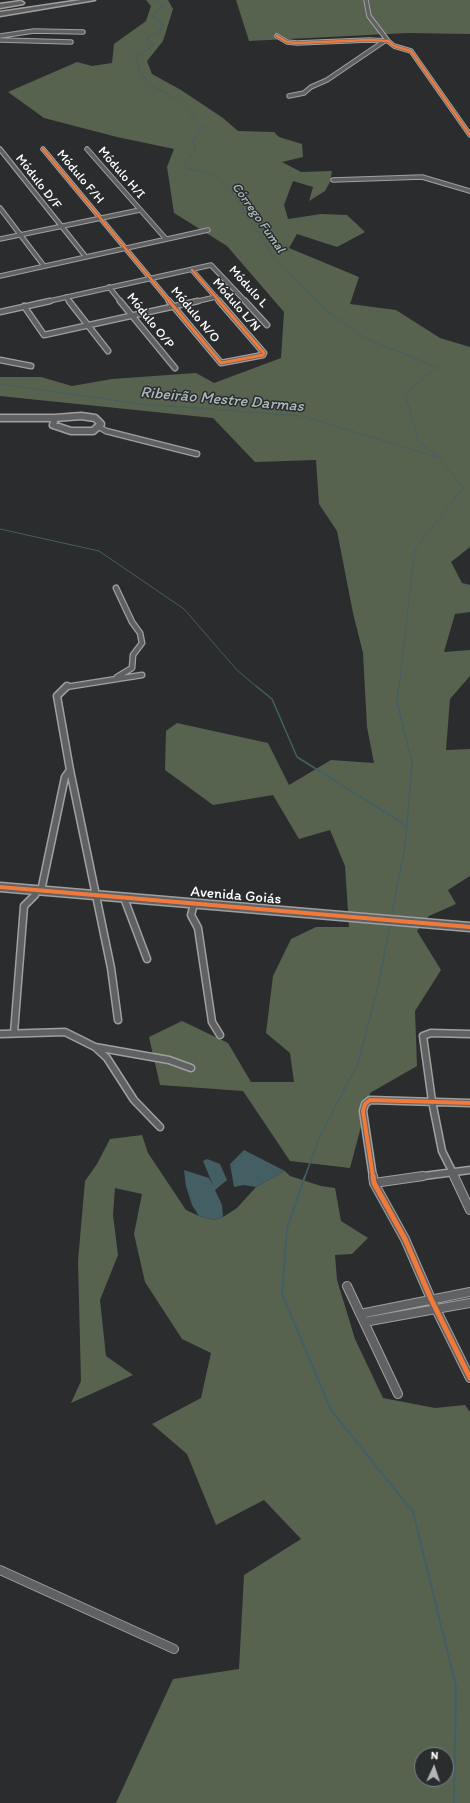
<!DOCTYPE html>
<html>
<head>
<meta charset="utf-8">
<style>
	body { margin:0 }
	#map { position:relative; width:470px; height:1803px; overflow:hidden; background:#2b2c2d; font-family:Itim,sans-serif }
	canvas { display:block }
	.north { position:absolute; left:414px; top:1747px; width:40px; height:40px; box-sizing:border-box; background:#2a2d2e; border:1px solid #7f8182; border-radius:50%; rotate:3deg; font-size:11px; font-weight:700; line-height:16px; text-align:center; color:#fff }
	.north::after { content:''; display:block; margin:auto; width:14px; height:18px; background:#b5b5b6; clip-path:polygon(50% 0,100% 100%,50% 72%,0 100%) }
</style>
</head>
<body>
<div id="map">
<canvas width="470" height="1803"></canvas>
<div class="north">N</div>
</div>
<script>
const ctx = document.querySelector('canvas').getContext('2d');
ctx.lineJoin = 'round';
function fillPath(path, color) { ctx.fillStyle = color; ctx.fill(path, 'evenodd'); }
const toPath = rows => new Path2D(rows.map(r => 'M' + r).join(''));
function trace(path, color, width, dash) { ctx.strokeStyle = color; ctx.lineWidth = width; ctx.lineCap = dash ? 'butt' : 'round'; ctx.setLineDash(dash || []); ctx.stroke(path); }
function write(font, color, halo, rows, align = 'center') {
  ctx.font = font + ' Itim,sans-serif'; ctx.lineWidth = 3; ctx.setLineDash([]); ctx.textBaseline = 'middle'; ctx.strokeStyle = halo; ctx.fillStyle = color; for (const [text, x, y, turn = 0] of rows) {
    ctx.save(); ctx.translate(x, y); ctx.rotate((+turn || 0) * Math.PI / 180); ctx.textAlign = isNaN(turn) ? turn : align; if (halo) ctx.strokeText(text, 0, 0); ctx.fillText(text, 0, 0); ctx.restore();
  }
}
fillPath(toPath([
	[146,0,168,0,173,9,163,41,147,61,152,74,181,90,223,118,238,131,274,132,279,137,302,144,303,157,282,162,301,172,332,171,330,182,325,191,309,201,313,187,293,181,284,205,288,219,321,214,347,215,365,232,337,247,297,234,289,248,359,277,350,304,396,310,440,338,470,347,470,547,451,562,462,583,470,585,470,612,455,614,444,652,470,650,470,676,450,699,446,750,470,749,470,876,448,890,456,904,429,916,417,931,441,970,415,1011,417,1066,370,1093,350,1168,290,1161,243,1091,160,1085,149,1037,182,1021,228,1043,251,1082,294,1082,290,1053,266,1033,273,976,291,939,316,927,349,927,345,866,330,830,299,839,273,795,213,805,165,770,166,731,177,723,268,743,289,785,331,760,374,763,367,727,363,653,353,613,337,531,319,504,316,460,255,462,213,418,0,396,0,377,41,377,72,386,112,379,196,373,214,383,281,358,284,312,227,246,174,213,167,167,174,149,117,137,44,118,8,92,77,62,92,66,112,63,114,44,146,21,151,6],
	[236,0,470,0,470,34,408,33,249,41],
	[142,1135,148,1153,186,1210,199,1216,214,1220,223,1217,237,1208,256,1187,285,1171,290,1176,321,1186,335,1188,341,1221,368,1238,352,1254,335,1255,337,1280,355,1339,383,1398,435,1408,465,1405,470,1412,470,1803,116,1803,173,1679,239,1669,244,1575,301,1539,264,1500,216,1525,187,1454,152,1424,201,1398,211,1353,182,1339,145,1282,134,1234,142,1194,115,1188,113,1215,118,1255,100,1300,106,1356,133,1375,71,1403,81,1381,78,1261,85,1181,97,1164,110,1139],
	[422,1755,446,1755,446,1779,422,1779]
]), '#57634f');
fillPath(toPath([
	[244,1150,285,1171,256,1187,244,1185,234,1187,230,1164],
	[207,1159,220,1164,227,1180,215,1190,222,1205,223,1217,214,1220,199,1216,192,1205,186,1186,184,1170,209,1178,213,1185,203,1161]
]), '#445f64');
trace(toPath([
	[156,0,163,6,151,16,161,22,161,30,146,38,154,45,136,58,140,72,152,86,176,99,204,128,192,141,196,150,185,162,186,168,214,175,235,197,273,256,327,311,367,339,437,367,405,394,419,442,439,457,463,488,415,549,399,687],
	[0,384,141,404,302,416,437,457],
	[0,529,99,551,184,609,237,670,257,687]
]), '#445f64', 1);
trace(toPath([
	[256,686,272,699,297,757,407,826],
	[391,918,405,846,412,763,397,702,399,686],
	[305,1177,319,1138,358,1063,378,987,390,924]
]), '#445f64', 1.5);
trace(toPath([
	[305,1176,287,1228,282,1294,331,1410,413,1512,456,1686,454,1803]
]), '#445f64', 2);
const minorFar3 = toPath([
	[366,0,369,16,388,41],
	[0,36,34,31,83,32],
	[277,36,287,42,297,43,369,40,388,41,394,46,411,51,470,135],
	[0,40,71,42],
	[289,96,304,93,311,87,327,80,383,42],
	[0,149,86,257],
	[43,149,170,302],
	[87,149,166,239],
	[333,180,422,177,470,191],
	[0,208,44,266],
	[0,239,140,210],
	[192,270,220,302],
	[0,276,208,230],
	[109,287,121,302],
	[66,297,70,302],
	[45,302,211,265,246,302],
	[194,302,216,297]
]);
const minorFar2 = toPath([
	[69,301,108,351],
	[120,301,175,368],
	[169,301,221,363,263,355,264,353,219,301],
	[245,301,267,325],
	[24,306,44,335,198,301],
	[0,312,50,301],
	[0,360,31,366],
	[99,427,106,431,197,454],
	[116,588,132,622,140,633,142,643,133,655,132,668,117,677],
	[66,687,142,675]
]);
const minorFar1 = toPath([
	[67,686,57,696,70,770,111,968,118,1020],
	[41,891,65,777,70,770],
	[124,898,147,959],
	[194,904,191,915,198,928,212,1022,220,1035],
	[14,1033,24,906,35,895,37,890],
	[0,1034,65,1032,95,1047,107,1058,134,1100,160,1127],
	[95,1047,169,1060,191,1068],
	[373,1177,363,1111,365,1104,370,1100,470,1103],
	[416,1177,470,1170],
	[455,1177,442,1151,432,1101,423,1036,431,1033,470,1034]
]);
const minor = toPath([
	[373,1176,374,1183,405,1239,431,1299,470,1378],
	[454,1176,470,1210],
	[374,1183,423,1176],
	[347,1286,398,1394],
	[360,1314,470,1292],
	[364,1322,470,1303],
	[0,1570,174,1649]
]);
const tertiaryFar1 = toPath([
	[81,416,95,418,101,424,93,431,71,431,53,425,55,418,81,416],
	[0,418,55,418]
]);
const tertiary = toPath([
	[0,887,470,927]
]);
const trunk = toPath([
	[81,0,95,0,0,16,0,12,81,0],
	[21,1,24,3,23,4,0,8,0,4,21,1]
]);
trace(minorFar3, '#a0a0a0', 5.5);
trace(minorFar2, '#a0a0a0', 7);
trace(minorFar1, '#a0a0a0', 9);
trace(minor, '#a0a0a0', 10);
trace(tertiaryFar1, '#a0a0a0', 9);
trace(tertiary, '#a0a0a0', 11);
trace(trunk, '#a0a0a0', 3);
trace(minorFar3, '#606162', 3.5);
trace(minorFar2, '#606162', 4.5);
trace(minorFar1, '#606162', 6);
trace(minor, '#606162', 8);
trace(tertiaryFar1, '#606162', 6);
trace(tertiary, '#606162', 8);
fillPath(trunk, '#5e5d5d');
trace(toPath([
	[277,36,287,42,297,43,369,40,388,41,394,46,411,51,470,135],
	[43,149,170,302],
	[192,270,220,302]
]), '#f17a3a', 2.5);
trace(toPath([
	[169,301,221,363,263,355,264,353,219,301]
]), '#f17a3a', 3);
trace(toPath([
	[0,887,470,927],
	[373,1177,363,1111,365,1104,370,1100,470,1103]
]), '#f17a3a', 4);
trace(toPath([
	[373,1176,374,1183,405,1239,431,1299,470,1378]
]), '#f17a3a', 5);
write('13px', '#fff', '#2a2d2e', [
	["Módulo H/I",121,173,49],
	["Módulo F/H",80,177,50],
	["Módulo D/F",38,182,52],
	["Módulo L",248,287,48],
	["Módulo L/N",236,305,49],
	["Módulo N/O",195,315,50],
	["Módulo O/P",150,321,51]
]);
write('italic 13px', '#acb9bc', '#2a2d2e', [
	["Córrego Fumal",258,218,55]
]);
write('15px', '#fff', '#2a2d2e', [
	["Avenida Goiás",236,896,5]
]);
write('italic 16px', '#acb9bc', '#2a2d2e', [
	["Ribeirão Mestre Darmas",222,400,5]
]);
</script>
</body>
</html>
